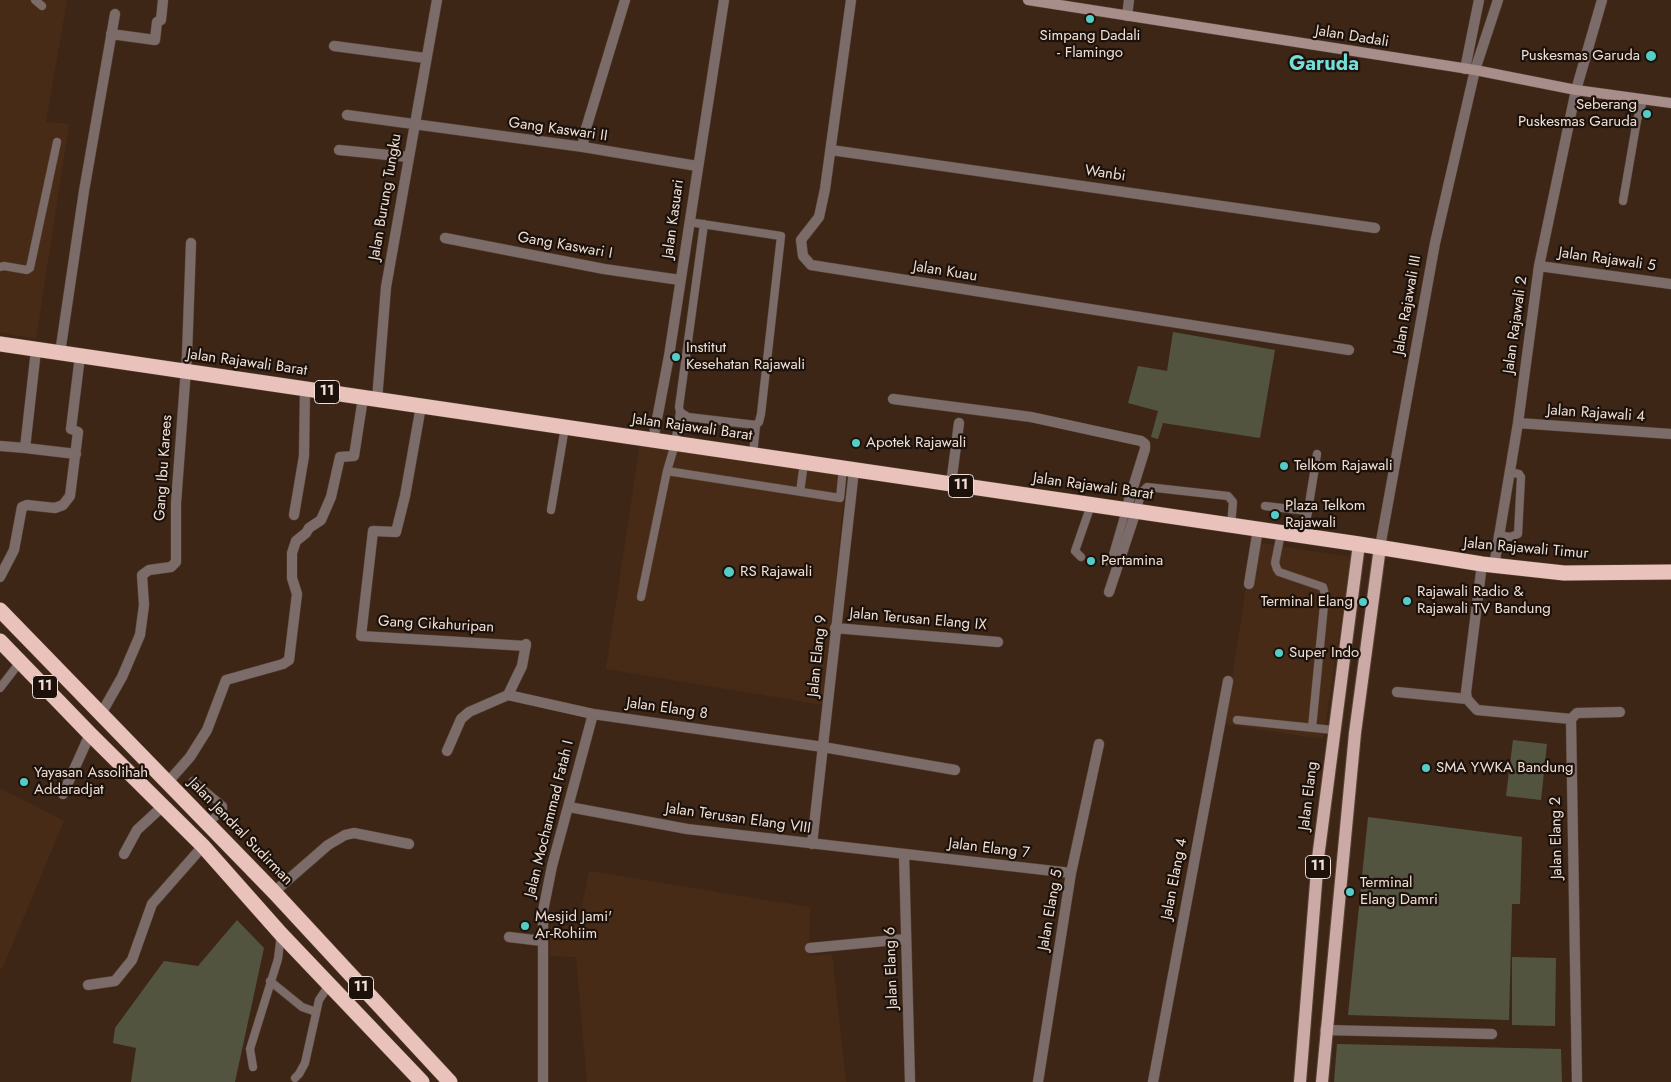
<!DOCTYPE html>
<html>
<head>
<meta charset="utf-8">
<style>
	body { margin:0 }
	canvas { display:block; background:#3d2616 }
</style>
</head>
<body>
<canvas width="1671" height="1082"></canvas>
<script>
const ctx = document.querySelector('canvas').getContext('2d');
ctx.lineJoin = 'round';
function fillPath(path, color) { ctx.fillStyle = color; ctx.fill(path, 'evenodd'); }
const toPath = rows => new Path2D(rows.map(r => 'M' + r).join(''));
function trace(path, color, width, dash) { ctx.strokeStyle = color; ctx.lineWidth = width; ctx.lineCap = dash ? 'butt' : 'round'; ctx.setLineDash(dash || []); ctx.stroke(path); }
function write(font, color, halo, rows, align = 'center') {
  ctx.font = font + ' Jost,sans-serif'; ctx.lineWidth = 4.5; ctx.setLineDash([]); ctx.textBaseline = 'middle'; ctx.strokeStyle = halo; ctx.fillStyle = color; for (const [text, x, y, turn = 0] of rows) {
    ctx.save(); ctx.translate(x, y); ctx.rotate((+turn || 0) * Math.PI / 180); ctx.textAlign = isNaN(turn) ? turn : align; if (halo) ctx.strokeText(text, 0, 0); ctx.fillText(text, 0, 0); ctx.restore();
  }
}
fillPath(toPath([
	[0,0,67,0,46,122,69,124,36,339,0,332],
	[640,444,846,475,823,705,606,669],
	[1253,542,1351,557,1323,739,1225,724],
	[0,788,64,821,2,969,0,968],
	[589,871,810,907,809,956,832,954,846,1082,587,1082,576,957,550,956,551,925,578,926]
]), '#482b16');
fillPath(toPath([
	[1173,332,1275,350,1260,438,1163,423,1158,439,1151,437,1158,411,1128,403,1138,366,1167,371],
	[1513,740,1547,744,1541,800,1506,796],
	[1368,817,1522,837,1520,904,1512,904,1509,1020,1348,1015],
	[237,920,264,948,235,1082,131,1082,136,1048,113,1043,115,1028,164,961,198,966],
	[1512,957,1556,958,1555,1026,1512,1025],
	[1337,1044,1561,1049,1562,1082,1334,1082]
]), '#535440');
const lane = toPath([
	[35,0,42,6],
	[1623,201,1637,120,1643,101],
	[689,222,781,236,761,414,759,422,756,425,688,417,680,412,679,407,704,224],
	[0,267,4,266,27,270,30,268,57,142],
	[753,455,756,425],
	[667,471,675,444,680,412],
	[800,492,804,463],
	[1265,506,1308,511],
	[551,510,565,427],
	[1136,511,1142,492,1147,487,1228,496,1233,502,1231,526],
	[1281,533,1275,563,1277,569,1279,572,1323,587,1325,595,1312,728],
	[1498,535,1510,537,1518,534,1521,477,1519,474,1509,472],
	[1304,536,1317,454],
	[1081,557,1075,551,1091,505],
	[1104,562,1112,558,1126,510],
	[641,597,667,471,840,498,843,468],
	[0,688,20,662],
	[1237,720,1333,730],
	[193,781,223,806,223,810,208,823],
	[270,981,302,1007,316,1012],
	[253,1067,250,1049,278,959,281,934],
	[295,1078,299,1074,305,1063,319,1000,329,985]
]);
const street = toPath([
	[851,0,825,189,819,217,801,240,803,256,811,265,1349,350],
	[1127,16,1129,0],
	[111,34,155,40,157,22,161,20,163,0],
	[334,46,425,58],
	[1465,69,1479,0],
	[347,115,583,147,697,166],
	[583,147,584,135,625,0],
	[339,150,408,157],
	[831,150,1375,228],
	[445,238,604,269,680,280],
	[1539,266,1671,284],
	[36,350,25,448,76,454],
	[60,353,84,191,115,14],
	[893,399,1031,417,1141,441,1145,444,1145,449,1126,510],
	[377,400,386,287,437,0],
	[421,406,405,496,396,532,373,531,361,636,526,646],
	[1518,423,1671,434],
	[653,440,669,356,724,0],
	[0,446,25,448],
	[951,484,959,423],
	[294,515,304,456,305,389],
	[1380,547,1435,243,1475,70,1498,0],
	[1482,564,1466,692,1467,699,1477,710,1571,719,1577,1082],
	[1494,566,1518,423,1539,266,1576,90,1602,0],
	[0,577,14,550,22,507,27,505,55,508,63,505,70,496,78,432,71,429,80,356],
	[1249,584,1258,529],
	[1109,592,1136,511],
	[835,628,998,642],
	[1397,692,1467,699],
	[508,695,593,714,823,747,955,770],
	[101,714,122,677,140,635,144,605,142,575,149,570,171,567,176,562,176,503,187,355,191,243],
	[1571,719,1577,713,1620,712],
	[447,751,461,719,469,712,508,695,522,666,526,644],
	[168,782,190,757,207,730,226,680,283,664,289,660,297,594,292,578,292,553,296,541,306,533,309,528,321,520,331,497,340,457,354,456,363,398],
	[63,794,90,734],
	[569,807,687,829,1071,873],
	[812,844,854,470],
	[124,854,137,830,163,806],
	[904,854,910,1082],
	[274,892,328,845,345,835,354,833,409,844],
	[509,937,542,941],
	[810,948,906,939],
	[88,985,115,981,132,960,152,904,203,846],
	[1325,1030,1492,1034],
	[543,1082,543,911,552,866,593,714],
	[1038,1082,1071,873,1099,744],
	[1153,1082,1228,681]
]);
const secondary = toPath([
	[1028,0,1475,70,1576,90,1671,103]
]);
const primary = toPath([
	[1300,1082,1318,858,1359,544],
	[1322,1082,1355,733,1380,547]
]);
const highway = toPath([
	[0,344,1359,544,1482,564,1564,573,1671,572],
	[0,610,274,892,450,1082],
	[0,641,90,734,203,846,281,934,422,1082]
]);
trace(lane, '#594435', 9);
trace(street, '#594435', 11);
trace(secondary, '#594435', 11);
trace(primary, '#594435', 14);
trace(highway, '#594435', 16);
trace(lane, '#7b6b69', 8);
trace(street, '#7b6b69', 10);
trace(secondary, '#a88e8b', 10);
trace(primary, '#cba9a5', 12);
trace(highway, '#eac2bc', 15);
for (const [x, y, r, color] of [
	[1090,19,5,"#54cdc8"],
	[1651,56,6,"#54cdc8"],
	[1647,114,5,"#54cdc8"],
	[676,357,5,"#54cdc8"],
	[856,443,5,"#54cdc8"],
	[1284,466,5,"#54cdc8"],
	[1275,515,5,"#54cdc8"],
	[1091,561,5,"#54cdc8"],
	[729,572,6,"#54cdc8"],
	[1407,601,5,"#54cdc8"],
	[1363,602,5,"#54cdc8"],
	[1279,653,5,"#54cdc8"],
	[1426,768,5,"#54cdc8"],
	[24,782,5,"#54cdc8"],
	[1350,892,5,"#54cdc8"],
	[525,926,5,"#54cdc8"]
]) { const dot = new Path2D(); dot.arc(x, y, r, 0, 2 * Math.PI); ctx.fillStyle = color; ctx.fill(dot); trace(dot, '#1c120b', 2); }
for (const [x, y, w] of [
	[327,392,25],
	[961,486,25],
	[45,687,25],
	[1318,867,25],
	[361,988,25]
]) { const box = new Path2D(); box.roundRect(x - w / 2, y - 11.5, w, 23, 4); ctx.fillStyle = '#1c120b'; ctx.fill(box); trace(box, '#efdfd5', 1); }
write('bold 14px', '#efdfd5', null, [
	["11",327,392],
	["11",961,486],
	["11",45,687],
	["11",1318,867],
	["11",361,988]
]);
write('15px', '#efdfd5', '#1c120b', [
	["Simpang Dadali",1090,36,"center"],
	["- Flamingo",1090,53,"center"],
	["Puskesmas Garuda",1640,56,"right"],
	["Seberang",1637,105,"right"],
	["Puskesmas Garuda",1637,122,"right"],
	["Institut",686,348],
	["Kesehatan Rajawali",686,365],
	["Apotek Rajawali",866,443],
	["Telkom Rajawali",1294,466],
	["Plaza Telkom",1285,506],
	["Rajawali",1285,523],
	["Pertamina",1101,561],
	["RS Rajawali",740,572],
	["Rajawali Radio &",1417,592],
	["Rajawali TV Bandung",1417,609],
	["Terminal Elang",1353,602,"right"],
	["Super Indo",1289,653],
	["SMA YWKA Bandung",1436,768],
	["Yayasan Assolihah",34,773],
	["Addaradjat",34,790],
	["Terminal",1360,883],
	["Elang Damri",1360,900],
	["Mesjid Jami'",535,917],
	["Ar-Rohiim",535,934]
], 'left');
write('15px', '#efdfd5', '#1c120b', [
	["Jalan Dadali",1352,37,9],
	["Gang Kaswari II",558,130,8],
	["Wanbi",1105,174,8],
	["Jalan Burung Tungku",386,197,-80],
	["Jalan Kasuari",674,219,-82],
	["Gang Kaswari I",565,246,10],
	["Jalan Rajawali 5",1607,260,8],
	["Jalan Kuau",945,272,9],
	["Jalan Rajawali III",1408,305,-80],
	["Jalan Rajawali 2",1516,325,-82],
	["Jalan Rajawali Barat",247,363,8],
	["Jalan Rajawali 4",1596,414,4],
	["Jalan Rajawali Barat",692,428,8],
	["Gang Ibu Karees",164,468,-86],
	["Jalan Rajawali Barat",1093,487,8],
	["Jalan Rajawali Timur",1526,549,5],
	["Jalan Terusan Elang IX",918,620,5],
	["Gang Cikahuripan",436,625,3],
	["Jalan Elang 9",818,656,-84],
	["Jalan Elang 8",667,709,8],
	["Jalan Elang",1309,796,-83],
	["Jalan Mochammad Fatah I",550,819,-76],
	["Jalan Terusan Elang VIII",738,819,8],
	["Jalan Jendral Sudirman",240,832,46],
	["Jalan Elang 2",1557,838,-91],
	["Jalan Elang 7",989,849,7],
	["Jalan Elang 4",1175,879,-79],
	["Jalan Elang 5",1051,910,-80],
	["Jalan Elang 6",892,968,-92]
]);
write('bold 20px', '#74dfda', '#1c120b', [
	["Garuda",1324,65]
]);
</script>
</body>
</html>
